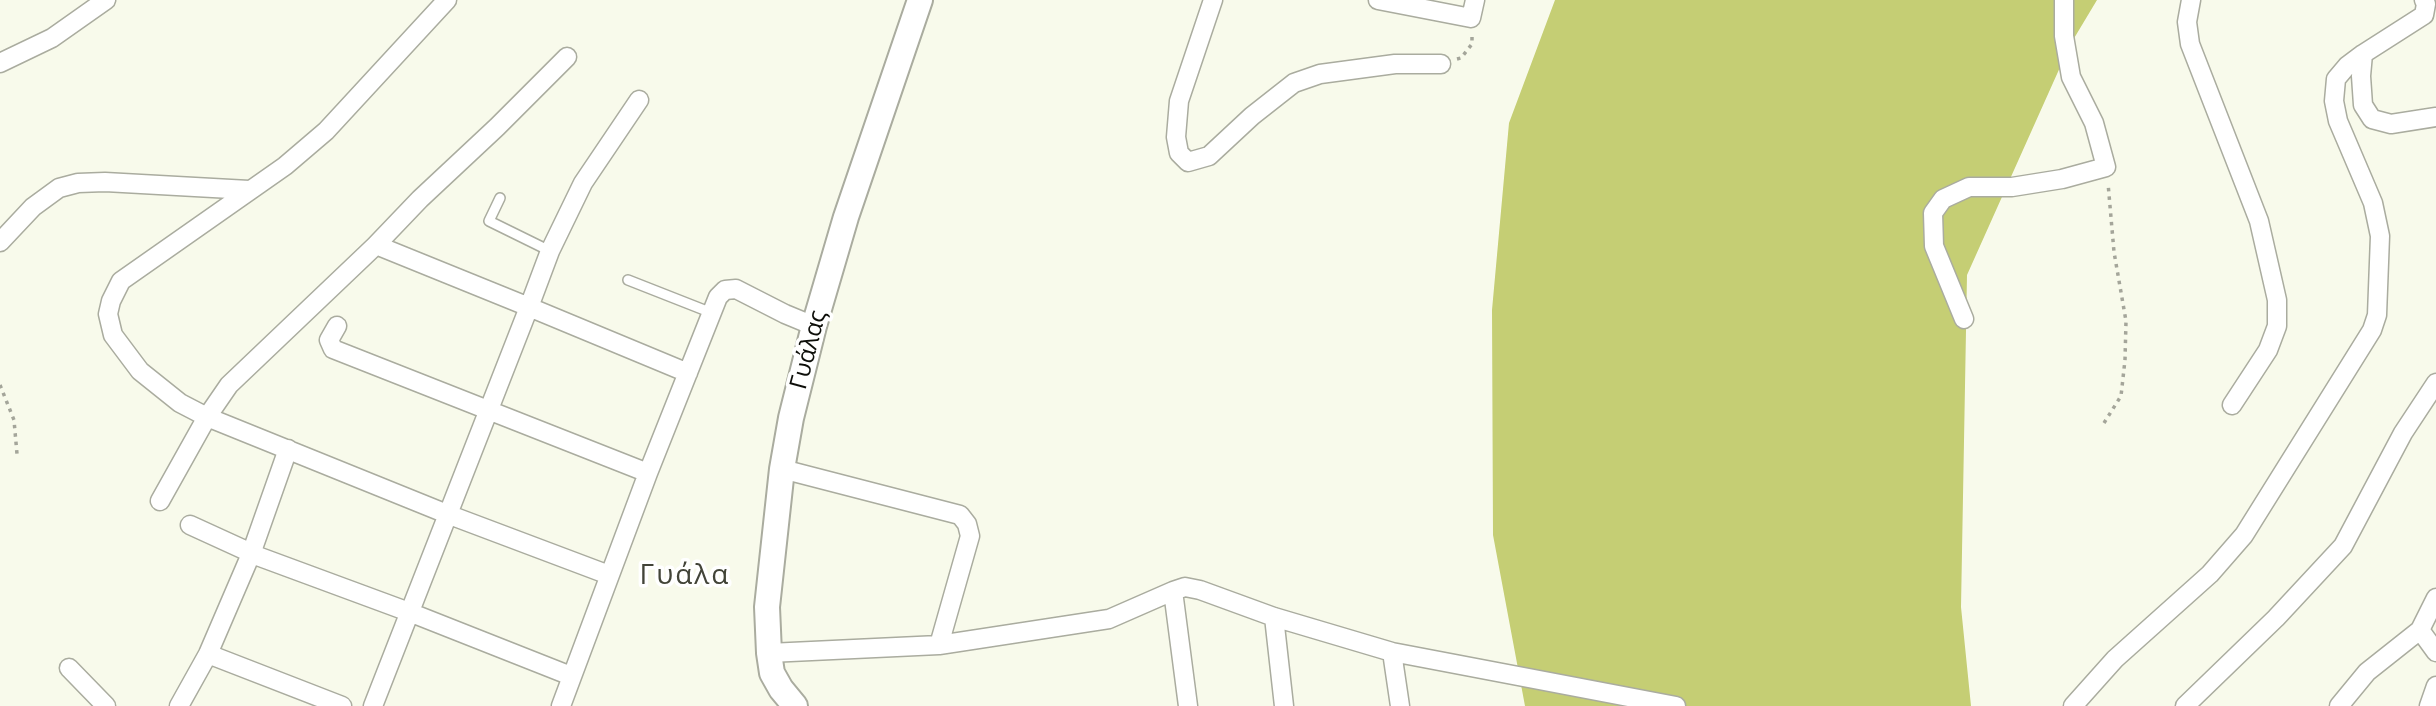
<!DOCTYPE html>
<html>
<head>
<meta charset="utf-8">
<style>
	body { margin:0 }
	canvas { display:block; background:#f8faeb }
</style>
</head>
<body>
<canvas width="2436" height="706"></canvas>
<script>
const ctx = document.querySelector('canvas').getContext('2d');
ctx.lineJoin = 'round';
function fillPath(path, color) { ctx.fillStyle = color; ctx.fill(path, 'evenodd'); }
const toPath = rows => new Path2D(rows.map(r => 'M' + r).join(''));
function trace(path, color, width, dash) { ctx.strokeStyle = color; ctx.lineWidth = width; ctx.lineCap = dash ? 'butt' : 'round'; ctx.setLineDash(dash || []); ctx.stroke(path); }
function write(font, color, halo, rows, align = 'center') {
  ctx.font = font + ' "Open Sans",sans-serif'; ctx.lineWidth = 7; ctx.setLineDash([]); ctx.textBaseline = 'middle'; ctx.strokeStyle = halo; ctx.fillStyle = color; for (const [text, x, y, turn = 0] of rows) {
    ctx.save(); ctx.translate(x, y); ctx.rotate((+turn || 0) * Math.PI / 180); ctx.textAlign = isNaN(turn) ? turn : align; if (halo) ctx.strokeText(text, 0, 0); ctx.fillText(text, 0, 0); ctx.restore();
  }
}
fillPath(toPath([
	[1555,0,2097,0,2070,45,1967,275,1961,607,1971,706,1525,706,1493,535,1492,310,1509,123]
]), '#c5ce74');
const lane = toPath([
	[500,198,489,221,550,251],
	[628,280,712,313]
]);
const street = toPath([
	[447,0,326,131,285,166,121,281,111,301,108,314,113,335,140,371,180,403,207,417,447,514,609,575],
	[1213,0,1179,101,1176,137,1179,153,1188,162,1209,156,1252,116,1294,83,1320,74,1395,64,1441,64],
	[1378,0,1471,18,1475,0],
	[2191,0,2187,22,2190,44,2259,221,2277,300,2277,326,2268,350,2232,405],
	[2424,0,2426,4,2424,15,2363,54,2361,76,2363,105,2372,119,2391,124,2436,117],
	[0,63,52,38,106,0],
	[639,100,583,183,550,251,529,307,688,373],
	[0,242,33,207,59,188,78,183,105,182,249,190],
	[376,245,420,199,497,127,567,57],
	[1964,319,1934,246,1933,213,1943,199,1969,187,2012,187,2062,179,2106,167,2094,123,2071,77,2064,36,2064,0],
	[337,326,329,340,333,349,648,473],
	[782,469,960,515,967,524,970,536,939,645],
	[160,501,207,417,229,385,376,245,529,307,373,706],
	[190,525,260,557,409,612,571,676],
	[1274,617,1284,706],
	[2420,630,2436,598],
	[1392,652,1400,706],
	[769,653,939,645,1109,619,1173,591],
	[208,654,342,706],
	[69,668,106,706],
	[179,706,208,654,251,554,288,449],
	[561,706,648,473,718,297,725,290,736,289,785,314,814,326],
	[1188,706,1173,591,1185,587,1200,590,1274,617,1392,652,1676,706],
	[2073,706,2115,659,2210,574,2244,535,2372,330,2377,315,2380,236,2373,203,2338,121,2334,101,2336,79,2347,66,2363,54],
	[2185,706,2276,618,2343,546,2403,433,2436,383],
	[2339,706,2367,672,2420,630,2436,652],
	[2429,706,2436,686]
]);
const secondary = toPath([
	[795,706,781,689,772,673,769,653,767,607,782,469,791,418,814,326,846,217,920,0]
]);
trace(lane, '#aaac9f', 12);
trace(street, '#aaac9f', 21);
trace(secondary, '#aaac9f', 28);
trace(toPath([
	[1457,59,1461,58,1472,44,1472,35],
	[0,385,14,420,17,454],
	[2104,423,2121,396,2125,360,2126,321,2114,252,2108,183]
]), '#a4a59a', 3.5, [3.5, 5]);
trace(lane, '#fff', 9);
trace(street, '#fff', 18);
trace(secondary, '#fff', 24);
write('24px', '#0d0e09', '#fff', [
	["Γυάλας",809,350,-75]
]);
ctx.letterSpacing = '2px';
write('28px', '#424438', '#fff', [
	["Γυάλα",685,576]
]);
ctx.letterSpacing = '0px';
</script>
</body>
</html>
